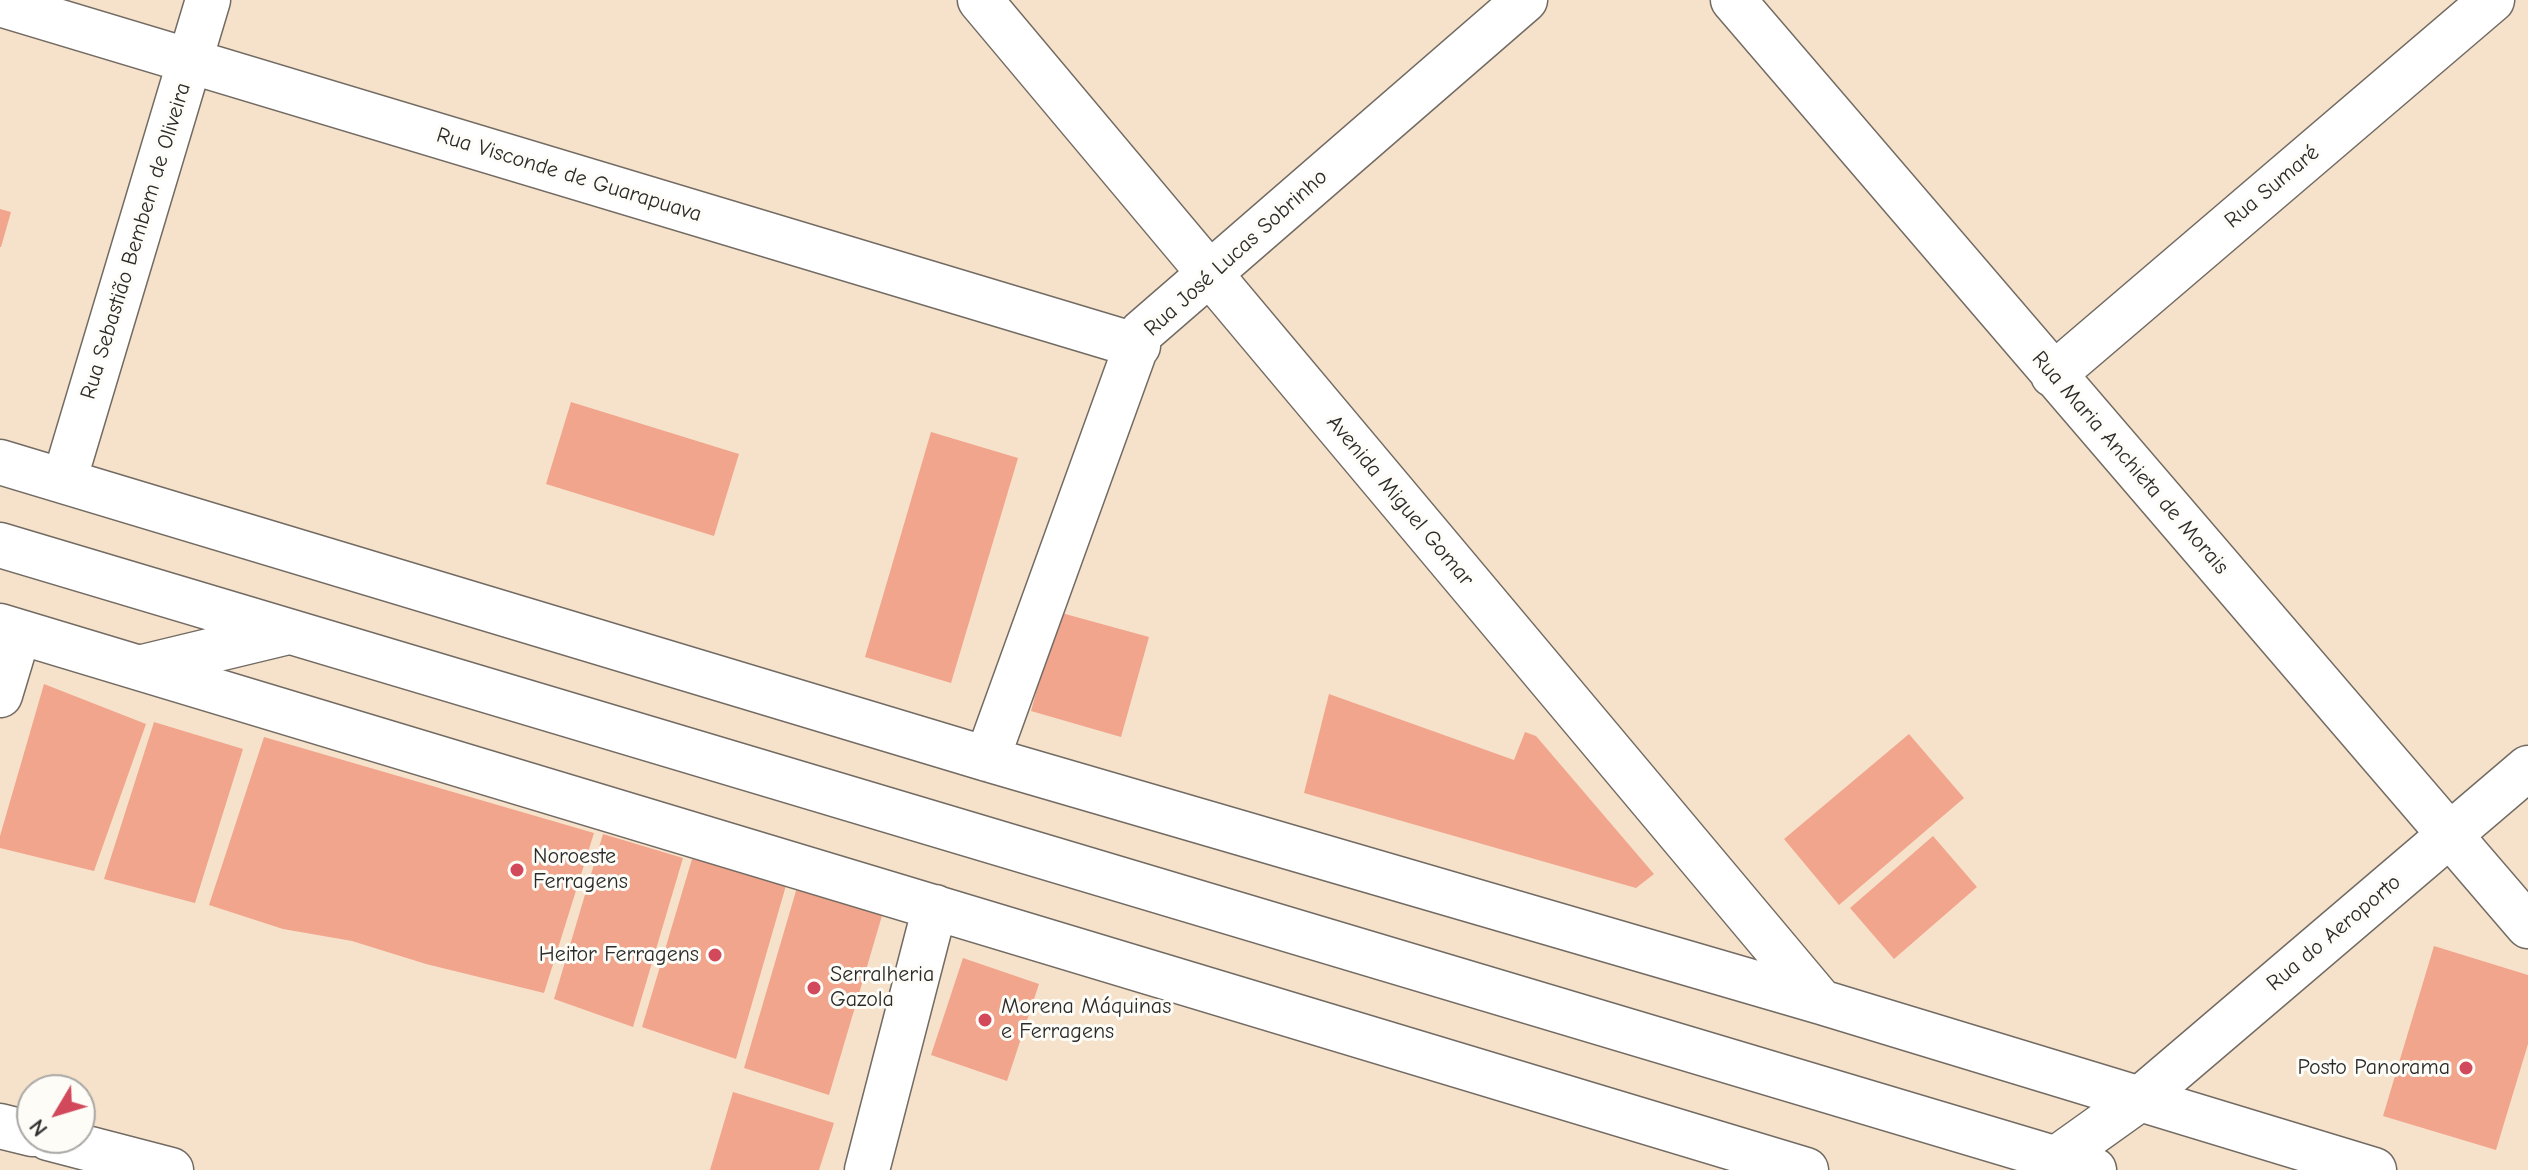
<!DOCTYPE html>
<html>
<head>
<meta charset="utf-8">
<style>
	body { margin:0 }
	#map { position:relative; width:2528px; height:1170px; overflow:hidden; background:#f6e2ca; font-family:"Comic Neue",sans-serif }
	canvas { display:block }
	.north { position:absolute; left:16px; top:1074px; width:80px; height:80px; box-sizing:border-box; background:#fdfcf7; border:2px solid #a9a8a5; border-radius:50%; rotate:232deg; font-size:22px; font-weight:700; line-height:32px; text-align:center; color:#2b2b2b }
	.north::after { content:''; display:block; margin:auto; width:28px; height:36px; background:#d1495b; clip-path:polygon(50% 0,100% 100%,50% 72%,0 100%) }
</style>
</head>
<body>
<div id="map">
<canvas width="2528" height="1170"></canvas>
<div class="north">N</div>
</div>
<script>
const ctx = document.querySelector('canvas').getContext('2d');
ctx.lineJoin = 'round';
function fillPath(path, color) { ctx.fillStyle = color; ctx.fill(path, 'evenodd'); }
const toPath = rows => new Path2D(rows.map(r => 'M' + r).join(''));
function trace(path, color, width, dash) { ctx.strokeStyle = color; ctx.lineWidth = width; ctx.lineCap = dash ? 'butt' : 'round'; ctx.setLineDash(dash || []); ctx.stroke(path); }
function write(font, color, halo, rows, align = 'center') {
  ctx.font = font + ' "Comic Neue",sans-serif'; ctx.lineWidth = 6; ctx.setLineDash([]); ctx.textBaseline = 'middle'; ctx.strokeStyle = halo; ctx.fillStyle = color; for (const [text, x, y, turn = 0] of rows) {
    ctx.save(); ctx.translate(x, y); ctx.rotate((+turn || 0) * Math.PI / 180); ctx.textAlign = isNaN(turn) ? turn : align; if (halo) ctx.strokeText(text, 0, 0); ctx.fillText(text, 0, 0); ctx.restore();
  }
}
fillPath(toPath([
	[0,209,11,212,1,247,0,247],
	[571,402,739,454,714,536,546,484],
	[931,432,1018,458,951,683,865,657],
	[1058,612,1149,637,1121,737,1031,711],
	[44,684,146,724,94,871,0,848,0,836],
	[1329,694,1514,760,1525,732,1536,736,1654,874,1636,888,1304,793],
	[154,722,243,749,195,903,104,879],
	[1909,734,1964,798,1839,905,1784,839],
	[264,737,594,833,544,993,426,964,352,941,283,929,209,905],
	[603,834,683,858,633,1027,554,999],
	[1933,836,1977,887,1894,959,1850,908],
	[692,859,787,882,736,1059,642,1027],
	[798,884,884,909,829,1095,744,1068],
	[2434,946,2528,975,2528,1044,2496,1150,2383,1116],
	[963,958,1039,984,1007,1081,931,1055],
	[733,1092,834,1123,819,1170,710,1170]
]), '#f1a58c');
const minor = toPath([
	[980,0,1821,1002],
	[1733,0,2528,926],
	[0,4,1138,346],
	[2053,375,2492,0],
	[0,462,987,759,1821,1002,2374,1170],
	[64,481,208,0],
	[0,626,1806,1170],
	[0,695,19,632],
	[987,759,1141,333,1525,0],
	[0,1126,32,1134],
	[48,1138,171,1170],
	[867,1170,935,907],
	[2047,1170,2057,1158,2141,1098]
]);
const major = toPath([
	[0,545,2094,1170],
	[143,667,288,632],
	[2141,1098,2528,768]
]);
trace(minor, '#726b63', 47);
trace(major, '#726b63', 47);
trace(minor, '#fff', 44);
trace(major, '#fff', 44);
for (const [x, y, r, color] of [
	[517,870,8,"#d1495b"],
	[715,955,8,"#d1495b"],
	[814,988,8,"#d1495b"],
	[985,1020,8,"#d1495b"],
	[2466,1068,8,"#d1495b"]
]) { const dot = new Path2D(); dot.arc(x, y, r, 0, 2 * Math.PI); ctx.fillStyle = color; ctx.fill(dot); trace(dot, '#fdfcf7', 3); }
write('22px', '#2b2b2b', '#fdfcf7', [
	["Rua Visconde de Guarapuava",569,175,17],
	["Rua Sumaré",2272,187,-40],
	["Rua Sebastião Bembem de Oliveira",136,241,-73],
	["Rua José Lucas Sobrinho",1236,253,-42],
	["Rua Maria Anchieta de Morais",2130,463,49],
	["Avenida Miguel Gomar",1400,501,50],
	["Rua do Aeroporto",2334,933,-40]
]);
write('22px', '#2b2b2b', '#fdfcf7', [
	["Noroeste",533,857],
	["Ferragens",533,882],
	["Heitor Ferragens",699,955,"right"],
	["Serralheria",830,975],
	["Gazola",830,1000],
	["Morena Máquinas",1001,1007],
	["e Ferragens",1001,1032],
	["Posto Panorama",2450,1068,"right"]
], 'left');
</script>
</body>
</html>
